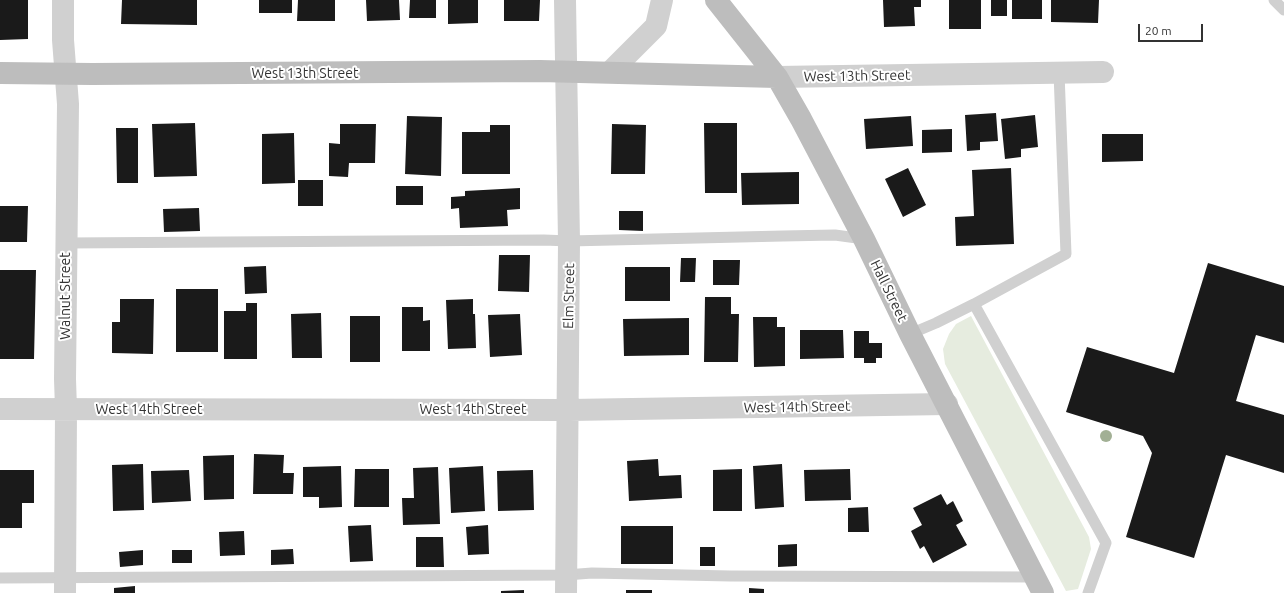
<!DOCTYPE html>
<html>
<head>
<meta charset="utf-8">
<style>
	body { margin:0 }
	#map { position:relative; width:1284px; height:593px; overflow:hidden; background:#fff; font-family:Ubuntu,sans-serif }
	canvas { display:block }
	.scale { position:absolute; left:1138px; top:24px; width:65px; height:18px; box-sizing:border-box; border:2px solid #333; border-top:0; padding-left:5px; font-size:12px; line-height:14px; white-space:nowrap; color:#333; -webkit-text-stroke:3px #fff; paint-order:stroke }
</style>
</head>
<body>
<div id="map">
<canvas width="1284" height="593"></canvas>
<div class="scale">20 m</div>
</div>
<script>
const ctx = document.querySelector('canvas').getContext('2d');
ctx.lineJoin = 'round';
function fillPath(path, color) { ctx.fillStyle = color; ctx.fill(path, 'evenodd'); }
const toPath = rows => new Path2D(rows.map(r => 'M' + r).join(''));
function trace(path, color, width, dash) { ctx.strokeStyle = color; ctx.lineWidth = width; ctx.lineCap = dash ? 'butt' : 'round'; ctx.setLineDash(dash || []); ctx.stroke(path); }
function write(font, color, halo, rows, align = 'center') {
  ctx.font = font + ' Ubuntu,sans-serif'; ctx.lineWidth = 4; ctx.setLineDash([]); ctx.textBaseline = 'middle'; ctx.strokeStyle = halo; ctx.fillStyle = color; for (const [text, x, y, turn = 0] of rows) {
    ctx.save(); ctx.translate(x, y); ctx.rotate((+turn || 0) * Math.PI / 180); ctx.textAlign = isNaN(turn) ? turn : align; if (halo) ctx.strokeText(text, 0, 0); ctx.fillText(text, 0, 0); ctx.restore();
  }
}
fillPath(toPath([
	[971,316,1089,537,1091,549,1078,589,1066,591,945,364,943,349,949,334,956,324]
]), '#e6ecdf');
fillPath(toPath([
	[0,0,28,0,28,39,0,40],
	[122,0,197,0,197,25,121,24],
	[259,0,292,0,292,13,259,13],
	[298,0,335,0,335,21,297,21],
	[366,0,399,0,400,20,367,21],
	[410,0,436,0,436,18,409,18],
	[448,0,478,0,478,23,448,24],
	[504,0,540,0,539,21,504,21],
	[883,0,921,0,921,7,914,7,915,26,884,27],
	[949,0,981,0,981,29,949,29],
	[991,0,1007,0,1007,16,991,16],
	[1012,0,1042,0,1042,19,1012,19],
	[1051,0,1099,0,1098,23,1051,22],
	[996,113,998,141,980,142,980,150,967,151,965,115],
	[1035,115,1038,147,1021,149,1021,157,1005,159,1001,119],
	[407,116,442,117,441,176,405,174],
	[911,116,913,146,866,149,864,119],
	[195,123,197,176,154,177,152,124],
	[704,123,737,123,737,193,705,193],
	[340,124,376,124,375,163,349,163,348,177,329,176,329,143,340,144],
	[612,124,646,125,645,174,611,174],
	[490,125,510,125,510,174,462,174,462,132,490,132],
	[116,128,138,128,138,183,117,183],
	[952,129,952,152,922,153,922,130],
	[294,133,295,183,262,184,262,134],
	[1102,134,1143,134,1143,161,1102,162],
	[908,168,926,205,903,217,885,179],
	[1011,168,1014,244,956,246,955,217,974,216,972,170],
	[799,172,799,204,742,205,741,173],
	[298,180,323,180,323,206,298,206],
	[396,186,423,186,423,205,396,205],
	[520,188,520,209,507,210,508,226,460,228,459,208,451,209,451,197,465,196,465,191],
	[0,206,28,206,27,242,0,242],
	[199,208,200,231,164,232,163,209],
	[619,211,643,211,643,231,619,230],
	[499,255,530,255,529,292,498,291],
	[681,258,696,258,695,282,680,282],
	[713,260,740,260,739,285,713,285],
	[1208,263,1284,286,1284,343,1256,335,1236,401,1284,415,1284,473,1226,455,1194,558,1126,537,1152,453,1143,436,1066,412,1087,347,1174,373],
	[266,266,267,293,245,294,244,267],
	[625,267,670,267,670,301,625,301],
	[0,270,36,270,34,359,0,359],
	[176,289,218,289,218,352,176,352],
	[705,297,731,297,731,314,739,314,738,362,704,362],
	[120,299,154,299,153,354,112,353,112,322,120,322],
	[473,299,473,314,475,314,476,348,448,349,446,300],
	[246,303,257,303,257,359,224,359,224,311,246,311],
	[402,307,423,307,423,321,430,320,430,351,402,351],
	[321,313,322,358,292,358,291,314],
	[520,314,522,355,490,357,488,315],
	[350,316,380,316,380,362,350,362],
	[753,317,777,317,777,327,785,327,785,366,754,367],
	[689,318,689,355,624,356,623,319],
	[800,330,843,330,844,358,800,359],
	[854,331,869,331,869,343,882,343,882,358,876,358,876,363,864,363,864,358,854,358],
	[254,454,284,455,283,473,294,473,293,494,253,494],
	[234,455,234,499,204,500,203,456],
	[658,459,659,476,681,475,682,498,629,501,627,461],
	[143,464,144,510,113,511,112,465],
	[782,464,784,507,755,509,753,466],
	[341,466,342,507,319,508,319,497,303,497,303,467],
	[483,466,485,511,451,513,449,468],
	[438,467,440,524,403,525,402,498,414,498,413,468],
	[355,469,389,469,389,507,354,507],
	[742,469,742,511,713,511,713,470],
	[850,469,851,500,805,501,804,470],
	[0,470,34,470,34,503,22,503,22,528,0,528],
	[189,470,191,501,152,503,151,471],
	[533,470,534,510,498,511,497,471],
	[941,494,947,505,953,501,963,521,956,525,967,545,933,563,924,546,920,549,911,531,922,525,913,508],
	[868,507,869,532,848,532,848,508],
	[371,525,373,561,350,562,348,526],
	[488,525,489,554,468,555,466,527],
	[621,526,673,526,673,564,621,564],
	[244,531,245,555,220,556,219,532],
	[416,537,443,537,444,567,416,567],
	[797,544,797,566,778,567,778,545],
	[700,547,715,547,715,566,700,566],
	[293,549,294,564,271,565,271,550],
	[143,550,143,565,120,567,119,552],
	[172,550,192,550,192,563,172,563],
	[135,586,135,593,114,593,114,588],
	[749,588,764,589,764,593,749,593],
	[524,590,524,593,501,593,501,591],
	[626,590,652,590,652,593,626,593]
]), '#1a1a1a');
trace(toPath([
	[1274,0,1284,10],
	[1059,73,1066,254,974,304,1106,543,1088,593],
	[66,243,544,240,569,241,783,236,835,235,864,239],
	[910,334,936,323,974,304],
	[0,578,566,575,592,573,730,576,1035,577]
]), '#d0d0d0', 11);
trace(toPath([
	[63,0,63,40,68,104,65,379,66,409,65,593],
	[565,0,569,241,566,593],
	[610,72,656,26,662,0],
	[777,77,1103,72],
	[0,409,569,410,947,404]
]), '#d0d0d0', 22);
trace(toPath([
	[716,0,777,77,801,119,864,239,910,334,1043,593],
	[0,73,92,74,540,71,777,77]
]), '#bdbdbd', 22);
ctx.fillStyle = '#a2b095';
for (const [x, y] of [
	[1106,436]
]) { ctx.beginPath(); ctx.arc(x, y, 6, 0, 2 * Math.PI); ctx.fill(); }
write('14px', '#333', '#fff', [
	["West 13th Street",305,73],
	["West 13th Street",857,76,-1],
	["Hall Street",889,291,64],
	["Walnut Street",65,296,-90],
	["Elm Street",569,296,-89],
	["West 14th Street",797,407,-1],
	["West 14th Street",149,409],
	["West 14th Street",473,409]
]);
</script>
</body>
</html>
